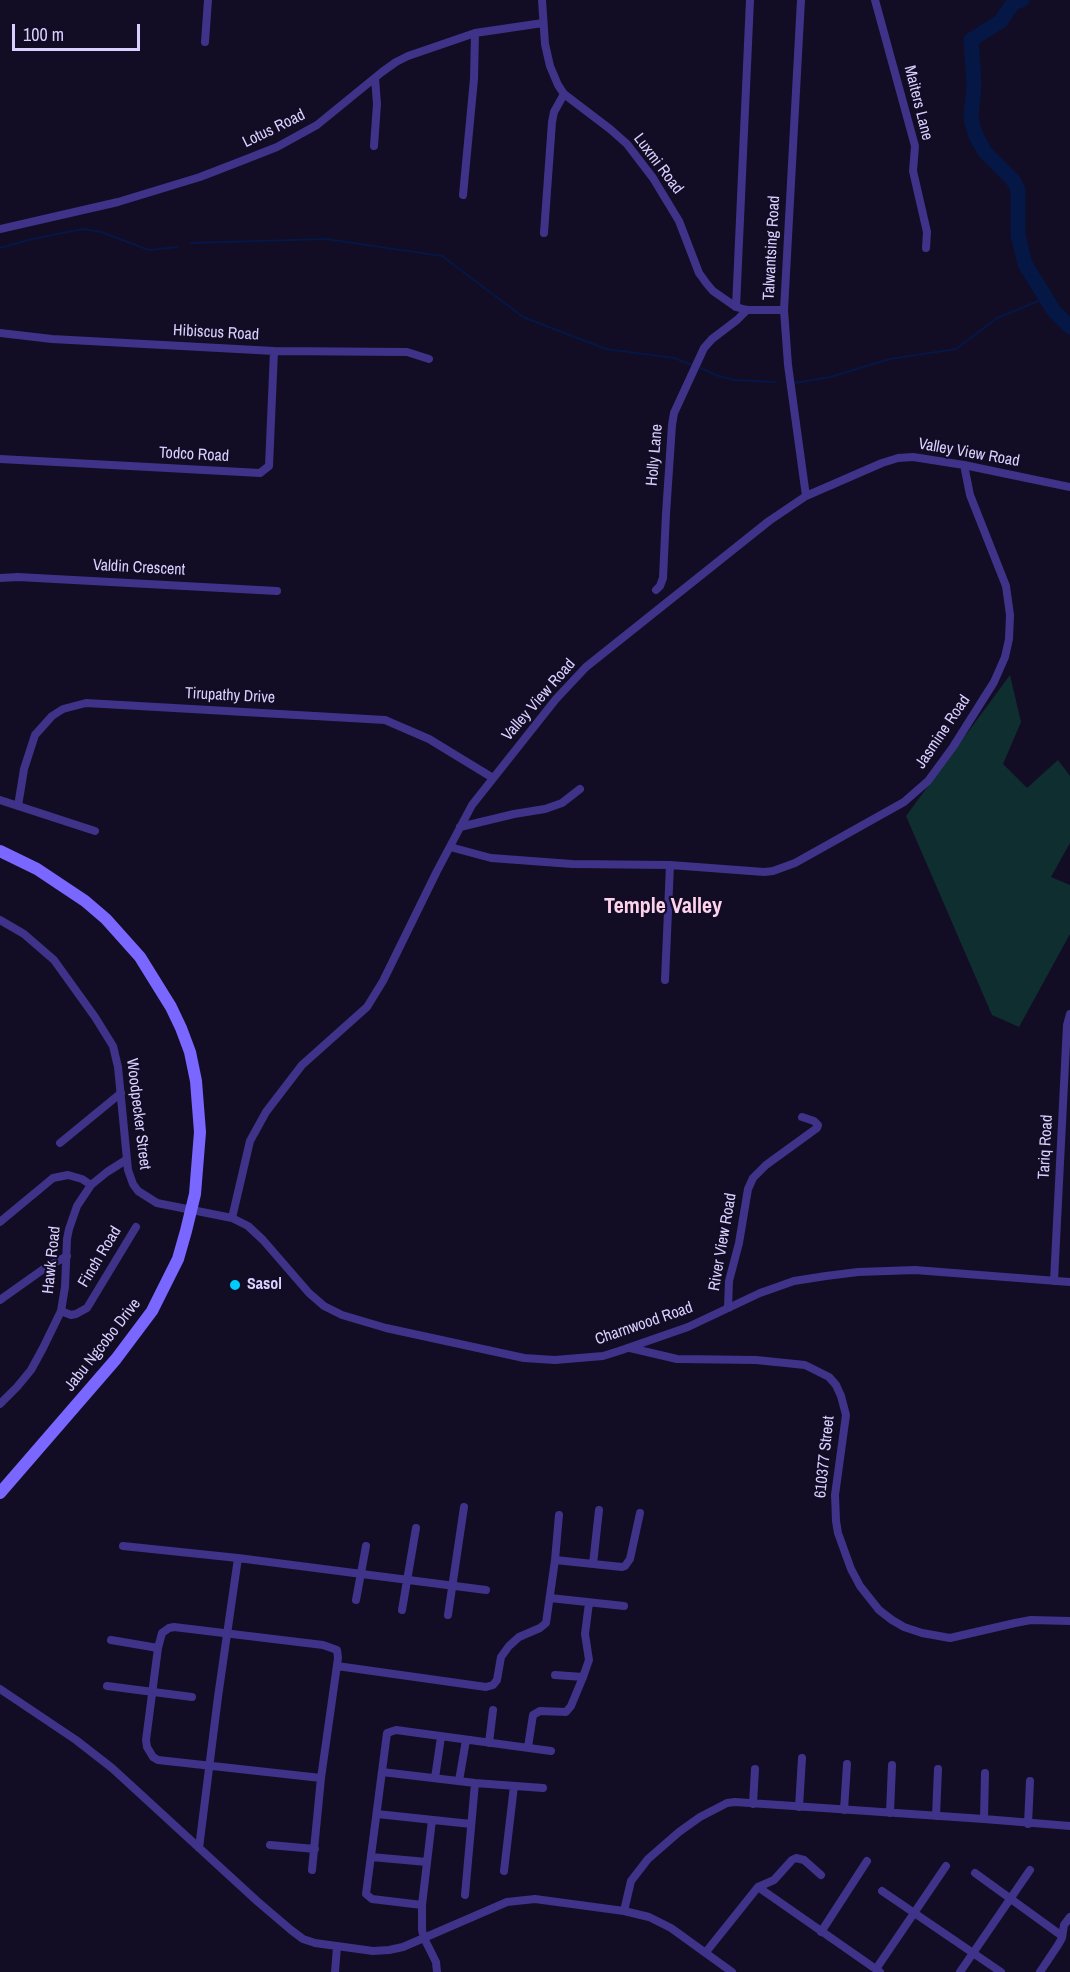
<!DOCTYPE html>
<html>
<head>
<meta charset="utf-8">
<style>
	body { margin:0 }
	#map { position:relative; width:1070px; height:1972px; overflow:hidden; background:#130c25; font-family:"Archivo Narrow",sans-serif }
	canvas { display:block }
	.scale { position:absolute; left:12px; top:24px; width:128px; height:27px; box-sizing:border-box; border:3px solid #dad0ff; border-top:0; padding-left:8px; font-size:18px; line-height:21px; white-space:nowrap; color:#dad0ff; -webkit-text-stroke:4px #130c25; paint-order:stroke }
</style>
</head>
<body>
<div id="map">
<canvas width="1070" height="1972"></canvas>
<div class="scale">100 m</div>
</div>
<script>
const ctx = document.querySelector('canvas').getContext('2d');
ctx.lineJoin = 'round';
function fillPath(path, color) { ctx.fillStyle = color; ctx.fill(path, 'evenodd'); }
const toPath = rows => new Path2D(rows.map(r => 'M' + r).join(''));
function trace(path, color, width, dash) { ctx.strokeStyle = color; ctx.lineWidth = width; ctx.lineCap = dash ? 'butt' : 'round'; ctx.setLineDash(dash || []); ctx.stroke(path); }
function write(font, color, halo, rows, align = 'center') {
  ctx.font = font + ' "Archivo Narrow",sans-serif'; ctx.lineWidth = 4.5; ctx.setLineDash([]); ctx.textBaseline = 'middle'; ctx.strokeStyle = halo; ctx.fillStyle = color; for (const [text, x, y, turn = 0] of rows) {
    ctx.save(); ctx.translate(x, y); ctx.rotate((+turn || 0) * Math.PI / 180); ctx.textAlign = isNaN(turn) ? turn : align; if (halo) ctx.strokeText(text, 0, 0); ctx.fillText(text, 0, 0); ctx.restore();
  }
}
fillPath(toPath([
	[1010,675,1021,722,1003,764,1027,788,1058,760,1070,776,1070,843,1051,877,1070,885,1070,934,1019,1027,992,1015,906,816]
]), '#0f2e30');
trace(toPath([
	[191,243,326,239,442,256,523,317,606,349,674,358,692,365],
	[0,248,32,239,83,229,101,232,149,250,178,247],
	[698,367,716,375,734,380,776,382],
	[795,383,830,377,890,359,956,349,997,318,1046,298]
]), '#051745', 2);
trace(toPath([
	[1022,0,1013,3,1001,21,971,40,974,83,971,119,976,136,985,152,1013,180,1018,190,1018,235,1025,264,1054,311,1070,327]
]), '#051745', 15);
trace(toPath([
	[542,0,545,44,550,66,558,85,564,94,610,129,627,144,653,178,679,221,699,273,707,284,713,291,736,307,747,310,784,310],
	[801,0,784,310,788,365,806,496],
	[875,0,915,146,913,171,927,232,926,248],
	[205,42,208,0],
	[374,146,377,104,375,78],
	[463,195,474,79,475,33],
	[0,229,118,202,200,177,244,160,277,147,317,125,382,72,396,62,408,56,475,33,543,23],
	[544,233,552,122,554,112,564,94],
	[736,307,750,0],
	[0,333,52,339,274,351,407,352,429,359],
	[0,459,260,473,269,466,274,351],
	[0,578,18,577,277,591],
	[656,590,660,586,663,578,666,514,672,425,674,413,704,348,712,339,737,320,747,310],
	[0,800,95,831],
	[18,806,24,769,35,735,52,716,63,709,86,703,385,720,429,739,493,778],
	[460,827,514,814,545,809,562,803,580,789],
	[450,847,491,858,572,864,670,865,764,872,773,871,795,863,904,802,928,781,953,747,994,682,1005,657,1009,639,1010,615,1006,586,970,495,964,465],
	[0,920,24,934,54,960,95,1017,113,1046,118,1067,128,1170,133,1184,138,1191,157,1203,232,1218,248,1226,263,1240,309,1293,324,1306,342,1315,386,1328,524,1358,555,1360,603,1356,619,1351,688,1327,760,1293,794,1281,826,1276,858,1272,915,1270,1070,1282],
	[665,980,670,865],
	[60,1143,121,1093],
	[232,1218,250,1141,266,1112,302,1065,367,1007,383,981,437,871,472,805,556,699,586,667,769,521,806,496,882,463,898,458,913,457,964,465,1070,487],
	[0,1222,53,1178,68,1175,82,1179,91,1185],
	[1054,1281,1067,1025,1070,1014],
	[0,1300,45,1268,67,1256],
	[728,1308,729,1281,739,1243,748,1189,753,1178,766,1165,817,1128,818,1125,814,1121,802,1117],
	[61,1311,71,1315,76,1314,87,1308,136,1227],
	[630,1348,677,1359,756,1360,805,1365,829,1377,836,1385,841,1396,846,1415,835,1495,836,1521,838,1533,851,1569,860,1586,879,1610,892,1620,904,1627,922,1633,950,1638,1015,1623,1031,1620,1070,1621],
	[0,1404,17,1387,31,1370,43,1348,61,1311,65,1287,67,1239,69,1229,77,1206,91,1185,107,1172,126,1160],
	[123,1546,238,1558,486,1590],
	[555,1560,622,1567,625,1566,630,1559,640,1513],
	[593,1564,599,1510],
	[550,1598,624,1606],
	[356,1600,366,1546],
	[402,1610,416,1528],
	[448,1615,464,1507],
	[111,1640,158,1648],
	[337,1666,486,1687,493,1685,497,1680,501,1657,509,1646,519,1637,540,1628,546,1623,555,1560,559,1515],
	[555,1675,583,1677],
	[107,1686,192,1697],
	[0,1689,76,1740,112,1768,257,1901,291,1930,303,1939,315,1943,373,1951,389,1950,403,1947,507,1902,535,1899,624,1911,649,1917,671,1928,732,1972],
	[489,1743,493,1710],
	[528,1747,533,1715,540,1711,566,1712,571,1706,583,1677,589,1660,585,1634,589,1603],
	[382,1772,475,1783,543,1788],
	[435,1778,441,1737],
	[459,1781,466,1740],
	[753,1804,755,1769],
	[799,1807,802,1758],
	[844,1810,847,1764],
	[890,1813,892,1765],
	[377,1814,471,1824],
	[936,1816,938,1769],
	[984,1819,985,1773],
	[432,1820,422,1905,422,1930,424,1938,436,1962,437,1972],
	[1028,1824,1030,1781],
	[270,1845,315,1849],
	[199,1848,218,1697,238,1558],
	[371,1857,427,1862],
	[312,1870,321,1778,338,1658,337,1650,323,1645,174,1627,169,1628,162,1633,158,1648,146,1740,147,1747,153,1757,158,1760,321,1778],
	[504,1871,514,1786],
	[975,1873,1062,1936],
	[758,1887,880,1972],
	[882,1891,1001,1972],
	[465,1895,475,1783],
	[422,1905,372,1899,366,1894,387,1733,396,1730,551,1751],
	[624,1911,631,1881,648,1859,679,1832,700,1817,727,1803,735,1802,984,1819,1070,1826],
	[821,1932,867,1861],
	[706,1952,758,1887,774,1880,792,1860,796,1858,804,1860,821,1875],
	[876,1969,946,1866],
	[335,1972,337,1947],
	[960,1972,1030,1870],
	[1040,1972,1058,1945,1062,1938,1064,1925,1070,1917]
]), '#3e3388', 8);
trace(toPath([
	[0,851,37,869,85,901,106,919,140,957,171,1007,181,1028,190,1052,196,1081,200,1132,195,1194,186,1231,178,1259,152,1311,116,1359,0,1493]
]), '#7967ff', 12);
for (const [x, y, r, color] of [
	[235,1285,6,"#00ccfb"]
]) { const dot = new Path2D(); dot.arc(x, y, r, 0, 2 * Math.PI); ctx.fillStyle = color; ctx.fill(dot); trace(dot, '#130c25', 2); }
write('16px', '#dad0ff', '#130c25', [
	["Maiters Lane",918,103,76],
	["Lotus Road",274,129,-26],
	["Luxmi Road",658,164,53],
	["Talwantsing Road",772,248,-87],
	["Hibiscus Road",216,333,3],
	["Valley View Road",969,453,10],
	["Todco Road",194,455,3],
	["Holly Lane",655,455,-85],
	["Valdin Crescent",139,568,3],
	["Tirupathy Drive",230,696,3],
	["Valley View Road",539,700,-49],
	["Jasmine Road",943,732,-56],
	["Woodpecker Street",138,1114,83],
	["Tariq Road",1046,1147,-87],
	["River View Road",723,1242,-80],
	["Finch Road",100,1257,-59],
	["Hawk Road",52,1260,-84],
	["Charnwood Road",644,1324,-19],
	["Jabu Ngcobo Drive",103,1345,-52],
	["610377 Street",825,1457,-84]
]);
write('bold 16px', '#dad0ff', '#130c25', [
	["Sasol",247,1285]
], 'left');
write('bold 22px', '#ffd2eb', '#130c25', [
	["Temple Valley",663,907]
]);
</script>
</body>
</html>
